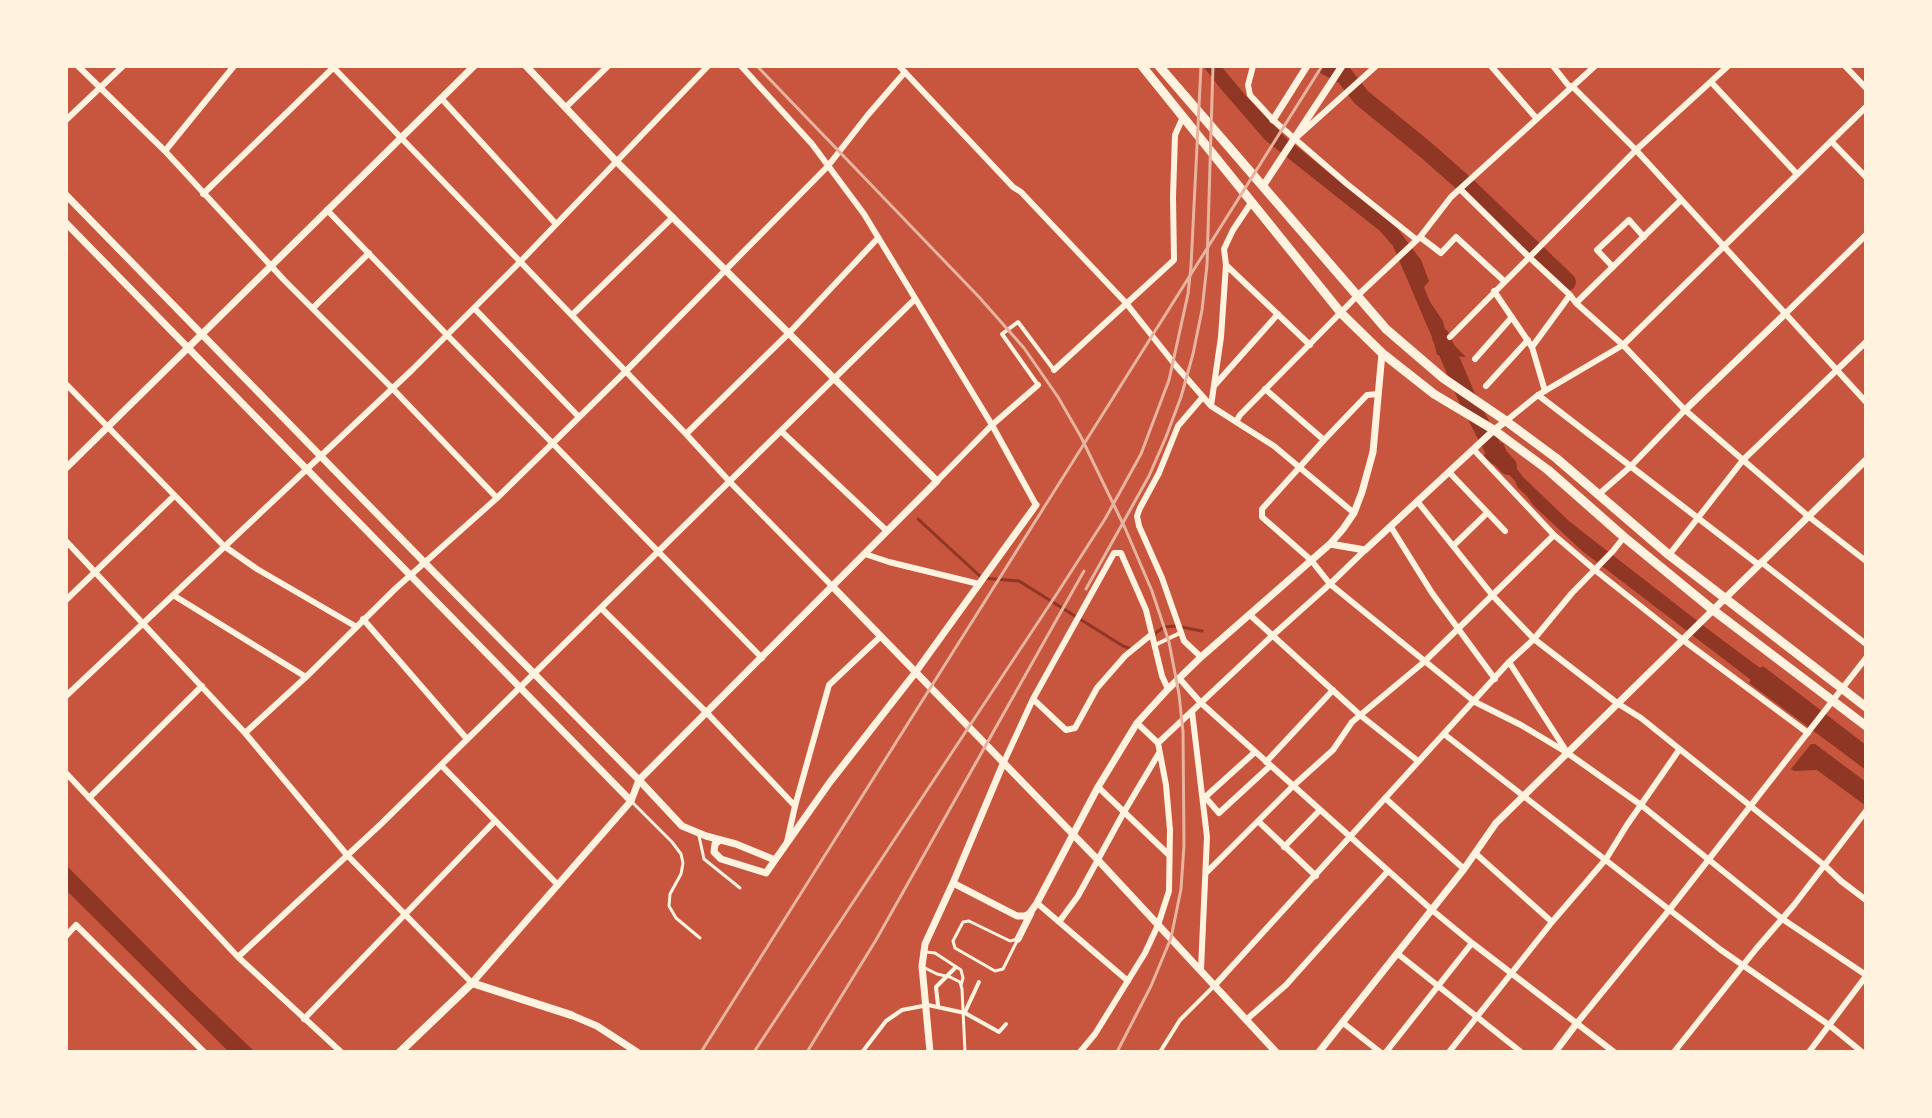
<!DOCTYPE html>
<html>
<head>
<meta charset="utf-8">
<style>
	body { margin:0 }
	#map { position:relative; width:1932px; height:1118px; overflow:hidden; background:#c8553d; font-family:Signika,sans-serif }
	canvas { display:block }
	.frame { position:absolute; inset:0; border:68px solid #fff3e0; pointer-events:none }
</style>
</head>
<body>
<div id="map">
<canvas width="1932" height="1118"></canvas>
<div class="frame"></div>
</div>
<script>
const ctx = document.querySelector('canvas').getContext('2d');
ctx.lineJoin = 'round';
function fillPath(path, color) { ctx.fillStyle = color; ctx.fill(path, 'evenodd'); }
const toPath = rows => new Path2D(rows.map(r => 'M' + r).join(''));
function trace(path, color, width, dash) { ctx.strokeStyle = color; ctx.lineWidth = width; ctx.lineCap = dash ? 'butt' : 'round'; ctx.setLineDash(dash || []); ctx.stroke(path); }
fillPath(toPath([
	[1203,66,1221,66,1246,96,1285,137,1397,228,1421,260,1429,281,1424,287,1430,302,1443,321,1447,338,1466,357,1437,355,1434,342,1393,246,1380,231,1265,140,1220,88],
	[1496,443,1503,443,1510,460,1523,477,1570,522,1713,633,1760,668,1763,666,1866,745,1866,770,1749,683,1751,680,1581,550,1533,505,1526,495,1518,488,1515,481,1502,467,1492,464,1483,456],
	[1811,744,1815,744,1866,782,1866,806,1817,770,1794,771,1791,769],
	[66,865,191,991,255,1052,229,1052,66,890]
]), '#8f3625');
trace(toPath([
	[918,519,982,578,1019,581,1123,646,1131,649],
	[1153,635,1164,627,1176,626,1202,631]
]), '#8f3625', 3);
trace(toPath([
	[1326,66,1344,75,1361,97,1426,150,1469,188,1567,282],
	[1441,337,1468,400,1495,452,1508,466]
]), '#8f3625', 18);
trace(toPath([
	[631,801,672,842,681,854,683,863,681,874,670,894,669,906,676,918,700,938],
	[699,836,704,859,740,888],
	[969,921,1010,941,1018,939,1003,969,995,971,955,948,953,941,963,922,969,921],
	[926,952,935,953,961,970,963,978,961,985],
	[925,968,937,974,950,977,960,982,962,989,965,1052]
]), '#fff3e0', 3);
trace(toPath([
	[1038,385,1002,334,1018,322,1054,370],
	[1155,645,1180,633],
	[938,1005,936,987,955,968],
	[965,1012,979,982],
	[863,1051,886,1021,902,1010,928,1005,965,1013,999,1032,1006,1024],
	[1160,1052,1180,1020,1213,987]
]), '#fff3e0', 4);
trace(toPath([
	[78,66,165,151,284,280,393,389,497,498],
	[332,66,686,434,729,481,833,587],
	[741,66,812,144,864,214,992,425,1036,505],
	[899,66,1013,187,1021,192,1126,303,1176,366,1211,406],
	[1253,66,1248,85,1250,95,1273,120,1347,184,1417,240],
	[1491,66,1537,119],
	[1553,66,1568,85,1573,87,1636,150,1866,402],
	[1845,66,1866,88],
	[1711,82,1797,174],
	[441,98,556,224],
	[566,107,608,66],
	[66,120,123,66],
	[1298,136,1376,66],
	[1831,141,1866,177],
	[165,151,234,66],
	[1460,189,1529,257,1570,295,1576,303,1623,345,1685,410,1808,516,1866,561],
	[203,194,335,66],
	[1251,203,1233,230,1224,249,1226,265,1221,337,1211,406,1274,446,1354,513],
	[327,210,447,335,762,658],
	[1420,237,1441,253,1456,237,1504,281],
	[1226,265,1310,345],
	[1613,267,1597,250,1629,220,1644,237],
	[1494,291,1532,347,1545,391],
	[1576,303,1681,200],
	[313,308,369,253],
	[474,308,579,417],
	[1786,313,1866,235],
	[572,315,673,217],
	[1450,337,1636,150,1728,66],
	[1532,347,1570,295],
	[1475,359,1512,317],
	[1054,370,1174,260,1173,197,1175,135,1183,117],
	[66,384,224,546,257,569,355,626],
	[1214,386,1278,314],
	[1486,386,1528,340],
	[1265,389,1324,440],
	[1378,394,1367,395,1324,440,1262,509,1262,517,1311,560,1330,584,1475,702,1521,725,1566,752,1641,805,1781,918,1866,975],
	[1538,395,1759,565],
	[1506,421,1538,395,1623,345,1866,107],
	[1236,422,1240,415,1357,296,1420,237,1451,197,1595,66],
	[781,431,887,531],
	[686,434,789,333,878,238],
	[1474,450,1554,535,1595,570,1683,640,1808,733],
	[1449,472,1505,531],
	[937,481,992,425,1038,385],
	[1599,494,1630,467,1685,410],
	[1417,501,1493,596,1534,639,1617,703,1641,718,1824,865,1841,881,1866,900],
	[1391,527,1432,593,1495,679],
	[66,541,245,733,347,855,472,983],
	[1453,546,1487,513],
	[865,554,889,562,979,584],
	[1669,555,1743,460,1866,342],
	[1761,562,1866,644],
	[173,595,306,677],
	[66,600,174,496],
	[601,608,707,713,795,806],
	[1250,615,1360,715,1418,761],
	[363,619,467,739],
	[1201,657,1184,641,1162,578,1139,526,1137,516,1140,508,1159,473,1178,426,1202,398],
	[1509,662,1565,749],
	[1179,678,1201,703,1432,910,1472,943,1614,1052],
	[66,696,412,370,520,262,708,66],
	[1033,699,1066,730,1075,728,1097,688,1125,656,1152,634],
	[1192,711,1207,837,1201,969],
	[245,733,306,677,395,589,497,498,626,371,828,166,867,116,905,72],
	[1444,734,1721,950,1829,1025,1862,1052],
	[1158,743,1272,636,1330,584,1365,550],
	[1266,762,1333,690],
	[1003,764,1033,699,1114,553,1121,553,1146,610,1162,676,1168,689],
	[441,765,558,885],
	[66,773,238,957,341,1052],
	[1098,787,1169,855],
	[1205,797,1219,813,1270,766],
	[89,798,202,686],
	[1385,798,1464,869],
	[1203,799,1255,752],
	[1258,821,1316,876],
	[787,842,795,806,829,685,880,637],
	[1284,847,1320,810],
	[1475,853,1552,922],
	[1207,872,1293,786,1333,750,1352,722,1424,662,1554,535],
	[1037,903,1128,981],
	[1059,922,1078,896,1124,812,1159,753],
	[66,936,76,925,204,1052],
	[1398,954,1521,1052],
	[238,957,381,824,915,299],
	[1215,985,1509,662,1534,639,1572,593,1613,551,1624,537],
	[304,1019,495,821],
	[1246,1020,1286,985,1388,871],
	[1342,1022,1380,1052],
	[1577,1023,1670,909,1866,658],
	[1080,1052,1095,1034,1145,953,1158,925,1169,891,1170,830,1166,785,1158,743,1137,723],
	[1386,1052,1472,943],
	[1449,1052,1552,922,1606,859,1627,825,1679,750],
	[1674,1052,1756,949,1794,905,1866,811],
	[1809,1052,1866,976]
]), '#fff3e0', 6);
trace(toPath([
	[1273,120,1307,66],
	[1263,186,1342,66],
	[66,195,424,562,639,780,682,826,706,836,736,844,775,860,766,873,721,859,714,852,715,844,720,840],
	[66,223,631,801],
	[1685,410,1786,313],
	[66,468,474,66],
	[1330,544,1365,550,1494,430,1506,421],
	[833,587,1097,859,1276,1052],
	[775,860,830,782,915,673,1036,505],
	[953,883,1017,916,1025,916,1029,914,1037,903,1098,787,1137,723,1168,689,1201,657,1330,544,1343,529,1354,513,1362,492,1373,452,1382,353],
	[1018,939,1031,913],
	[472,983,631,801,639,780,937,481,616,161,526,66],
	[571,1015,597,1026,637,1052],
	[930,1052,922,966,925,944,953,883,1003,764],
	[1319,1052,1464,869,1496,823,1866,460],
	[1555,1052,1577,1023]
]), '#fff3e0', 7);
trace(toPath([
	[400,1052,472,983,571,1015]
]), '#fff3e0', 8);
trace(toPath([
	[1142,66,1341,313,1382,353,1434,394,1494,430,1548,470,1624,537,1713,610,1866,726],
	[1159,66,1386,329,1443,378,1506,421,1556,458,1669,555,1866,707]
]), '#fff3e0', 9);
trace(toPath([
	[757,66,979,297,1024,348,1058,397,1081,437,1125,528,1152,591,1169,642,1179,694,1183,732,1184,845,1181,889,1171,938,1151,986,1117,1052],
	[1086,589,1149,476,1166,437,1181,397,1193,354,1202,310,1207,265,1213,66],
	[701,1052,1322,66],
	[754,1052,1058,592,1105,519,1141,454,1169,380,1188,294,1191,266,1201,66],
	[807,1052,876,940,1084,571]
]), '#e9b49f', 3);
</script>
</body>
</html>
